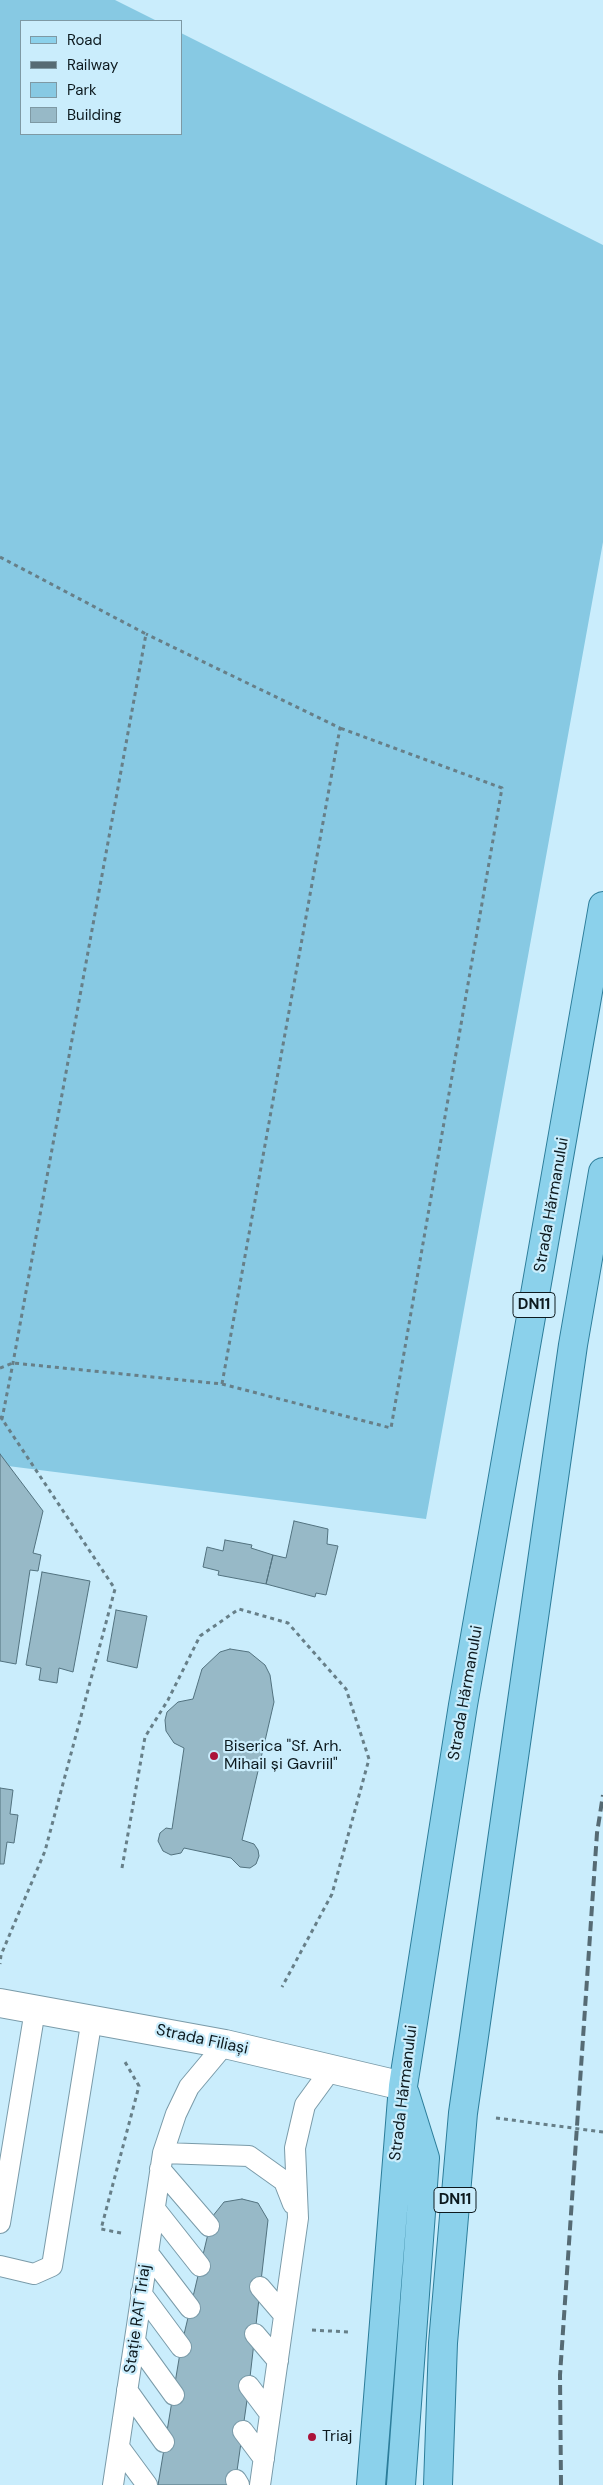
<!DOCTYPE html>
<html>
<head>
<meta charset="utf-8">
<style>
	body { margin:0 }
	#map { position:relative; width:603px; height:2485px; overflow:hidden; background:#caedfc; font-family:"DM Sans",sans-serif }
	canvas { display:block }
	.legend { position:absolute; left:20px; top:20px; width:162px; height:115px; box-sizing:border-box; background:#caedfc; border:1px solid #7e99a4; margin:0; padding:6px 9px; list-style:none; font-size:15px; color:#0d1a1f }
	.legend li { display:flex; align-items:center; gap:10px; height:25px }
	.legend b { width:25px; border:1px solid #7e99a4 }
</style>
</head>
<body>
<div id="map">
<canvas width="603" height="2485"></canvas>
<ul class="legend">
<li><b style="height:6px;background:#8bd1eb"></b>Road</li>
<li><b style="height:6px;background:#566b74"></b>Railway</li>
<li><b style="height:14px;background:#87c9e3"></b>Park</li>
<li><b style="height:14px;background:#97b9c7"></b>Building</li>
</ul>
</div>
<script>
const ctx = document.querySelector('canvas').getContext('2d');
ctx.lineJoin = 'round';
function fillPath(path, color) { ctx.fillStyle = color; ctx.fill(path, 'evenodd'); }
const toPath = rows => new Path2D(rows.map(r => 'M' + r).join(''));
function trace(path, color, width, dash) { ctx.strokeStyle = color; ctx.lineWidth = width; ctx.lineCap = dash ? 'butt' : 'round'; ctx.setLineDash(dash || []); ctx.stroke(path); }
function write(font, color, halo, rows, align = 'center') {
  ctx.font = font + ' "DM Sans",sans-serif'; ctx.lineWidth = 4.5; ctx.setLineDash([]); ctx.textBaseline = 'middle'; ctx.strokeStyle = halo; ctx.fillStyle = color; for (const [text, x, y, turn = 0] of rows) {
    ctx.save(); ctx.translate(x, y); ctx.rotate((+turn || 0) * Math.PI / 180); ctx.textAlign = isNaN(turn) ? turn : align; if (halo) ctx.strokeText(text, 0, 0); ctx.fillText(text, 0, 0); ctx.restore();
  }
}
fillPath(toPath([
	[0,0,115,0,157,21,21,21,21,134,181,134,181,33,603,245,603,542,426,1519,0,1465]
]), '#87c9e3');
const building = toPath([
	[0,1454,43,1511,33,1553,41,1555,38,1571,30,1570,16,1664,0,1661,0,1454],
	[294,1521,328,1529,327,1544,338,1546,326,1595,316,1593,315,1597,266,1584,273,1555,286,1558,294,1521],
	[225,1540,252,1545,251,1548,273,1555,266,1584,218,1575,219,1571,203,1567,207,1547,223,1551,225,1540],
	[42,1572,90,1581,73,1672,59,1668,57,1683,39,1680,41,1668,26,1665,42,1572],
	[116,1610,147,1616,137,1668,107,1661,116,1610],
	[230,1649,249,1652,265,1665,270,1675,273,1696,274,1702,242,1840,254,1844,258,1850,259,1856,256,1864,250,1868,240,1867,231,1858,184,1848,181,1853,171,1855,163,1851,158,1841,160,1833,166,1828,172,1829,184,1748,174,1743,166,1731,165,1720,167,1712,178,1702,193,1699,202,1669,220,1652,230,1649],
	[0,1788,13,1790,10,1814,18,1815,14,1843,7,1842,4,1864,0,1864,0,1788],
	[242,2199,258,2203,268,2220,249,2386,235,2485,158,2485,181,2347,212,2217,224,2202,242,2199]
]);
fillPath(building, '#97b9c7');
trace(building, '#52727f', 1);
const lane = toPath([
	[163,2153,249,2156,284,2181,293,2204],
	[160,2169,209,2226],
	[155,2209,200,2266],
	[0,2223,35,2010],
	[148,2253,190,2308],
	[0,2266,34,2274,52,2266,92,2018],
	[260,2287,284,2315],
	[141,2293,181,2347],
	[255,2334,278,2361],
	[135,2341,174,2395],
	[249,2386,270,2414],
	[127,2390,164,2442],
	[243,2431,264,2459],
	[119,2447,147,2485],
	[236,2480,239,2485],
	[113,2485,163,2153,176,2114,189,2087,225,2044],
	[260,2485,298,2218,295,2148,305,2105,332,2068]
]);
const street = toPath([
	[0,2003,225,2044,403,2086]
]);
const primary = toPath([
	[371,2485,403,2086,463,1705,603,906],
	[401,2485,425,2158,405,2094],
	[438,2485,443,2343,463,2113,573,1345,603,1172]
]);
trace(lane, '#7a9ba9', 22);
trace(street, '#7a9ba9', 30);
trace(primary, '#2c7d9a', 30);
trace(toPath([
	[0,557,146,634,13,1363,2,1419,0,1419],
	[0,1368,13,1363,222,1384,340,728,146,634],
	[222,1384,391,1428,502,788,340,728],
	[0,1416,115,1589,45,1851,1,1955,0,1964],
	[122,1868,145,1737,168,1700,200,1636,239,1609,288,1623,346,1689,369,1759,332,1894,282,1987],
	[496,2118,603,2132],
	[121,2233,101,2229,139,2086,125,2062],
	[312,2330,348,2332]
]), '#677f88', 3, [4, 4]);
trace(lane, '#fff', 20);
trace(street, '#fff', 28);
trace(primary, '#8bd1eb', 28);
trace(toPath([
	[561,2485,560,2375,597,1833,603,1795]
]), '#566b74', 4, [10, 5]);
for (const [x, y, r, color] of [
	[214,1756,5,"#ab143a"],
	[312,2437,5,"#ab143a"]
]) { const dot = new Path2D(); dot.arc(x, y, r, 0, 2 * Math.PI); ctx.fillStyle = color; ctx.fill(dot); trace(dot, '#caedfc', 2); }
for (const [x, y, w] of [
	[534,1305,42],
	[455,2200,42]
]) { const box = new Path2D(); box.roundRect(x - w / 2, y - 12.5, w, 25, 4); ctx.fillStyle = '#caedfc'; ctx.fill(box); trace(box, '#0d1a1f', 1); }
write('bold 15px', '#0d1a1f', null, [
	["DN11",534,1305],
	["DN11",455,2200]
]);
write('16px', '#0d1a1f', '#caedfc', [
	["Strada Hărmanului",552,1205,-80],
	["Strada Hărmanului",466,1693,-80],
	["Strada Filiași",202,2040,12],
	["Strada Hărmanului",404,2093,-83],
	["Stație RAT Triaj",138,2319,-82]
]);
write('16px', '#0d1a1f', '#caedfc', [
	["Biserica \"Sf. Arh.",224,1747],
	["Mihail și Gavriil\"",224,1765],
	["Triaj",322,2437]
], 'left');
</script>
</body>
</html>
